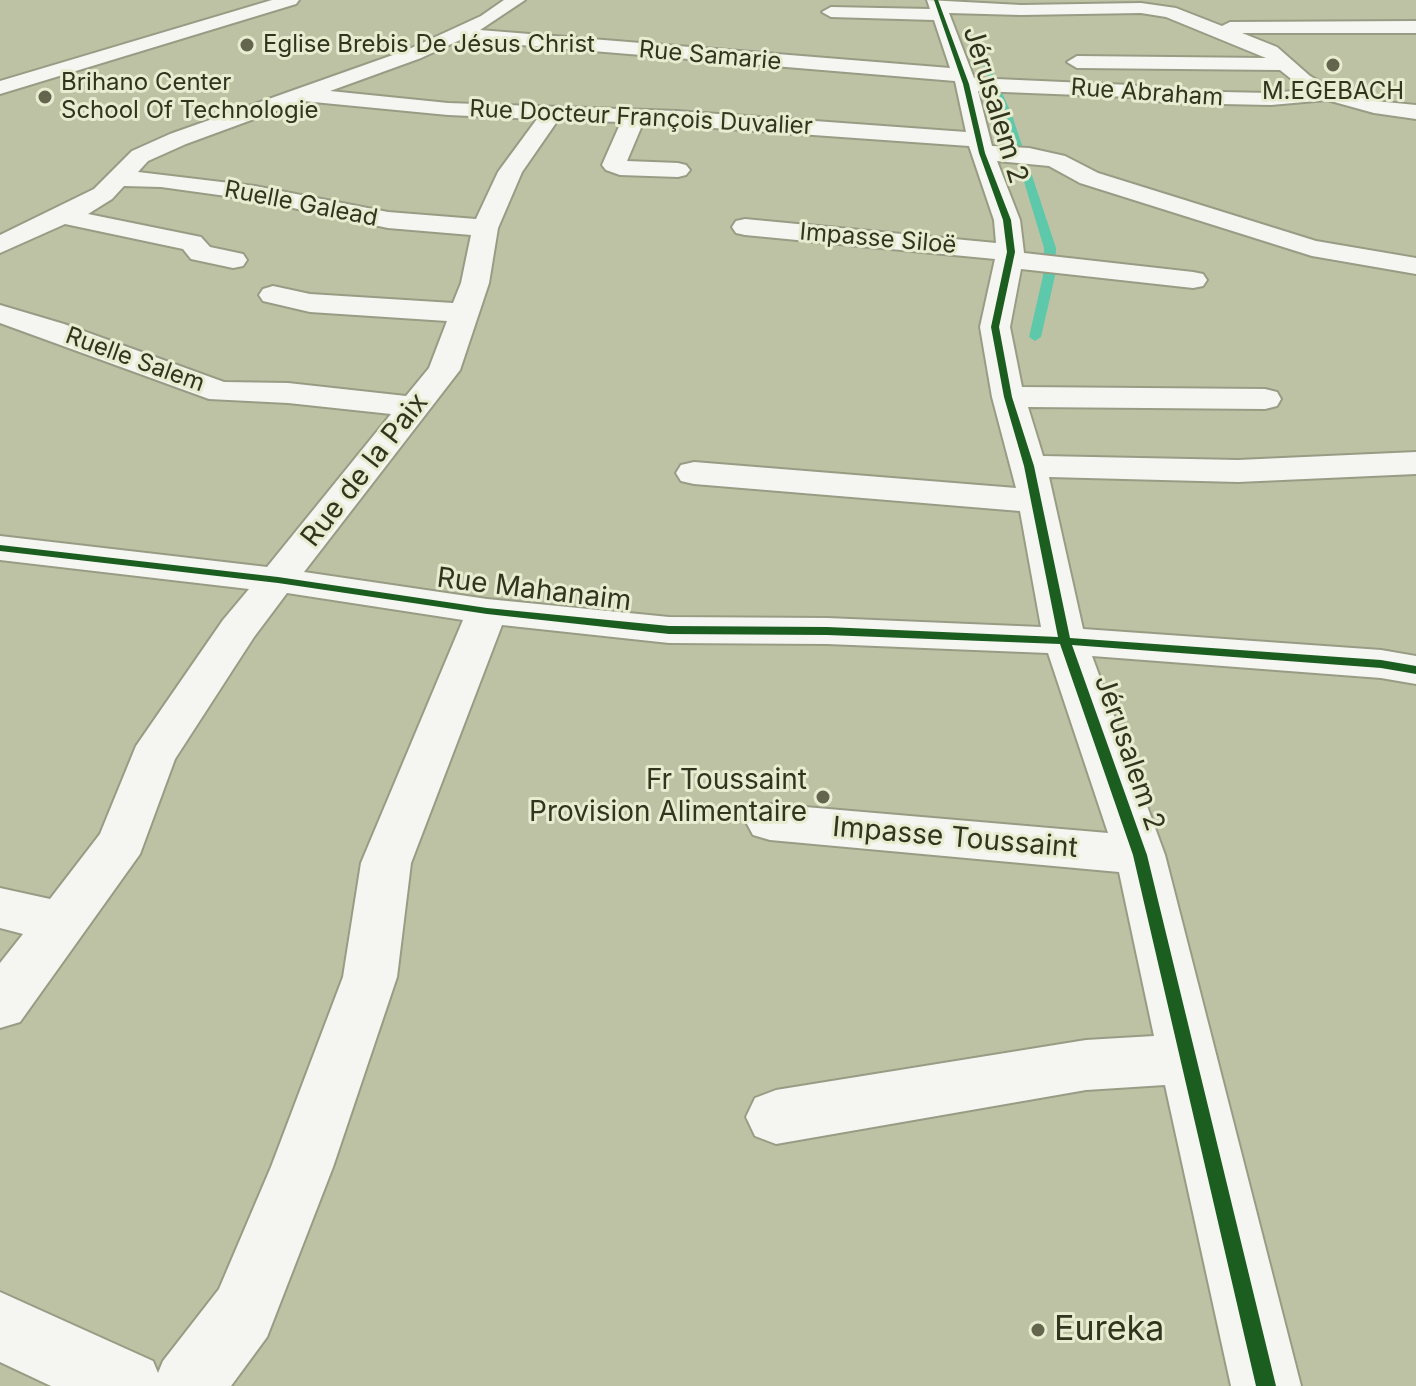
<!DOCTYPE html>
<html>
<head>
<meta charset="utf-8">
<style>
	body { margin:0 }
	canvas { display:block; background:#bec2a4 }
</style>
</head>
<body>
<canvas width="1416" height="1386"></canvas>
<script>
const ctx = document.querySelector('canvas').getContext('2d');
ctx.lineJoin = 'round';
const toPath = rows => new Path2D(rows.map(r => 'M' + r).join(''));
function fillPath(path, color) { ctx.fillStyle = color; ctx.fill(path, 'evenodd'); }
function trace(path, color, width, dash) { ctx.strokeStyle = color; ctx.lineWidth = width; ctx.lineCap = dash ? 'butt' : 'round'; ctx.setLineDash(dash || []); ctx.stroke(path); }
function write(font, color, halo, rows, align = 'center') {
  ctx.font = font + ' Inter,sans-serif'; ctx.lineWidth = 6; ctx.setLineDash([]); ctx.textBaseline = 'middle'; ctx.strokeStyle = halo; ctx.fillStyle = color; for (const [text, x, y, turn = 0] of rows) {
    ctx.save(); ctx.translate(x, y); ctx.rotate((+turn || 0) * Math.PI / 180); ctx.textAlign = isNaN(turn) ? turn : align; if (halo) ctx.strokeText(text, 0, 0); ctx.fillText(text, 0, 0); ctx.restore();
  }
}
fillPath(toPath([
	[970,35,977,37,1012,115,1056,248,1055,276,1041,337,1035,341,1029,337,1043,276,1044,248,1004,115,970,35]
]), '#5ec8aa');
const minor = toPath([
	[272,0,299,0,296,4,0,94,0,81,272,0],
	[504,0,525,0,480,30,950,68,934,20,831,17,822,12,831,7,930,9,927,0,1021,5,1141,3,1176,8,1222,26,1230,22,1416,21,1416,33,1242,33,1277,47,1310,76,1335,90,1375,101,1416,105,1416,119,1374,113,1327,100,1271,105,1171,103,1130,97,978,91,992,146,1029,148,1065,156,1098,173,1316,241,1416,258,1416,274,1312,256,1080,183,1049,166,997,161,1020,220,1024,253,1193,272,1203,274,1207,280,1203,286,1193,288,1021,269,1010,327,1022,387,1265,389,1277,392,1281,399,1277,406,1265,409,1028,407,1043,456,1238,460,1416,452,1416,474,1238,482,1049,477,1083,629,1381,650,1416,656,1416,684,1381,678,1092,656,1165,855,1301,1386,1231,1386,1165,1085,1086,1090,776,1144,755,1136,746,1117,755,1098,776,1090,1086,1040,1154,1036,1119,872,770,840,753,835,746,822,753,809,770,804,1108,833,1048,653,827,644,669,643,502,625,411,863,397,977,333,1167,267,1337,231,1386,51,1386,0,1362,0,1292,153,1361,158,1373,163,1361,219,1289,271,1167,343,977,361,863,463,620,287,593,254,637,175,759,140,854,20,1022,0,1028,0,963,23,934,0,928,0,888,50,899,100,834,136,746,223,620,249,589,0,560,0,536,267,567,391,414,288,403,209,399,0,323,0,305,64,324,224,382,288,383,406,396,429,368,447,321,310,312,263,301,259,295,263,289,273,286,310,294,453,303,461,283,471,235,388,228,255,200,161,187,124,186,112,199,88,214,201,237,210,247,243,254,247,260,243,266,233,268,191,259,183,249,65,224,0,253,0,235,94,189,132,151,170,134,407,50,481,16,504,0],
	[949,13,1021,15,1141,13,1166,17,1266,58,1077,56,1067,62,1077,68,1280,70,1305,90,1271,93,1171,91,1130,85,974,78,949,13],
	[460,40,955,81,966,132,677,111,448,103,330,91,421,58,460,40],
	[303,101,448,115,537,119,498,172,476,219,388,212,255,186,138,172,148,161,186,144,303,101],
	[558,120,621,122,602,165,606,170,620,175,678,177,686,175,690,170,686,165,678,163,627,161,643,123,969,146,994,220,996,243,745,219,736,221,732,227,736,233,745,235,995,259,980,327,992,397,1016,488,694,462,681,465,676,473,681,481,694,484,1020,511,1041,627,827,618,669,617,487,599,304,572,460,370,489,283,498,228,522,172,558,120]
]);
trace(minor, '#989c84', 4);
fillPath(minor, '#f5f6f1');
fillPath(toPath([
	[934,0,938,0,969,84,985,153,1011,220,1015,252,999,327,1012,397,1034,466,1070,638,1381,660,1416,666,1416,674,1381,668,1072,645,1147,855,1276,1386,1256,1386,1133,855,1060,644,827,635,669,634,487,614,278,583,0,551,0,545,278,577,487,608,669,626,827,627,1058,637,1024,466,1004,397,991,327,1007,252,1003,220,979,153,963,84,934,0]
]), '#1b5e20');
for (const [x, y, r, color] of [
	[247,45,8,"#63664d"],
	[1333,65,8,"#63664d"],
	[45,97,8,"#63664d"],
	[823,797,8,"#63664d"],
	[1038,1330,8,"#63664d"]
]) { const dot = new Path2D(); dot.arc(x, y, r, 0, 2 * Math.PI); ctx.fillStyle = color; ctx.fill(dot); trace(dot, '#e8edd1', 3); }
write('24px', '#32351e', '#e8edd1', [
	["Eglise Brebis De Jésus Christ",263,45],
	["Brihano Center",61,83],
	["School Of Technologie",61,111],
	["M.EGEBACH",1333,92,"center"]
], 'left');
write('24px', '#32351e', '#e8edd1', [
	["Rue Samarie",710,56,5],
	["Rue Abraham",1147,93,4],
	["Rue Docteur François Duvalier",641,118,3],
	["Ruelle Galead",301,204,11],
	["Impasse Siloë",878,239,5],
	["Ruelle Salem",135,360,20]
]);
write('28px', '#32351e', '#e8edd1', [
	["Jérusalem 2",995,105,73],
	["Rue de la Paix",365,470,-52],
	["Rue Mahanaim",534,590,7],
	["Jérusalem 2",1129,753,71],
	["Impasse Toussaint",955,838,5]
]);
write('28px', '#32351e', '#e8edd1', [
	["Fr Toussaint",807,781],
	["Provision Alimentaire",807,813]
], 'right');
write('34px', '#32351e', '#e8edd1', [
	["Eureka",1054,1330]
], 'left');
</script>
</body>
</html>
